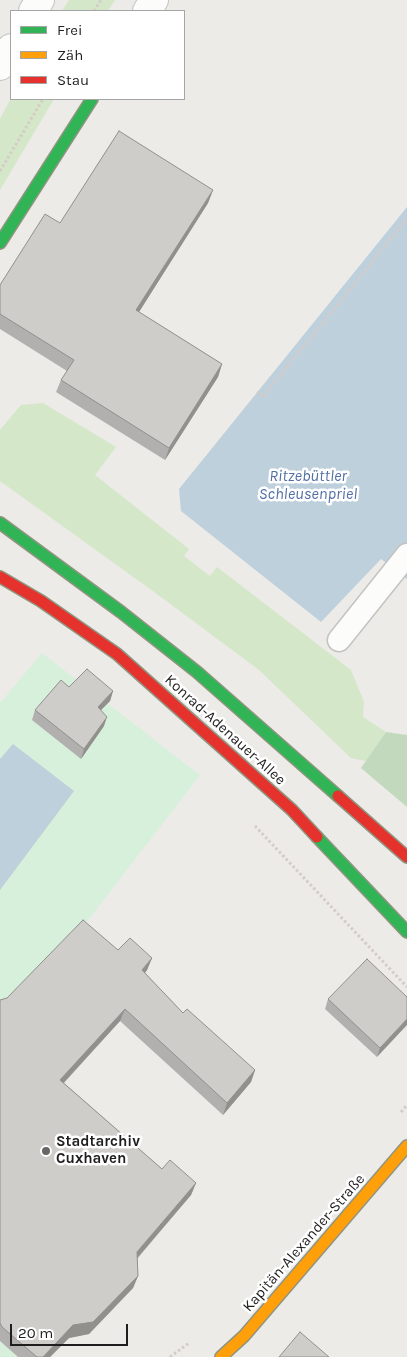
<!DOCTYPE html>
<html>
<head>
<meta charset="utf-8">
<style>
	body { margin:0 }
	#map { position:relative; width:407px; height:1357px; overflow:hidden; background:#ecebe7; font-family:Karla,sans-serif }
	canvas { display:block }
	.legend { position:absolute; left:10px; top:10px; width:175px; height:90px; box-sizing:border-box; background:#fff; border:1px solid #a5a5a5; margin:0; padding:6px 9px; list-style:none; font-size:15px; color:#1e1e1e }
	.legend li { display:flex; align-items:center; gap:10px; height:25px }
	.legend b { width:25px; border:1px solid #a5a5a5 }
	.scale { position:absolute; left:10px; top:1324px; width:118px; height:22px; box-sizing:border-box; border:2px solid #1e1e1e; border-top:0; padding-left:6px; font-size:15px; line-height:18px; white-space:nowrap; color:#1e1e1e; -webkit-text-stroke:4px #fff; paint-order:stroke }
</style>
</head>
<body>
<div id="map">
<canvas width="407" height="1357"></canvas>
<ul class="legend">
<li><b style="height:6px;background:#30b455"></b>Frei</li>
<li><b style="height:6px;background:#ff9f0a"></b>Zäh</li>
<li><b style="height:6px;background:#e5322d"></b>Stau</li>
</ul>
<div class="scale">20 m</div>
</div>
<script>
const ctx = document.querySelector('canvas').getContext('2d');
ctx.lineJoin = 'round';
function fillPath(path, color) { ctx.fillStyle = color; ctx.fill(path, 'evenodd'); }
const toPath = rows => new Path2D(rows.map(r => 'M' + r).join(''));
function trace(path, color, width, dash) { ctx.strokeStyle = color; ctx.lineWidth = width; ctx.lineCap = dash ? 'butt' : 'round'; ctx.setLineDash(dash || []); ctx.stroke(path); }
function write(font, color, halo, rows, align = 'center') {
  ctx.font = font + ' Karla,sans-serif'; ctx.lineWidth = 5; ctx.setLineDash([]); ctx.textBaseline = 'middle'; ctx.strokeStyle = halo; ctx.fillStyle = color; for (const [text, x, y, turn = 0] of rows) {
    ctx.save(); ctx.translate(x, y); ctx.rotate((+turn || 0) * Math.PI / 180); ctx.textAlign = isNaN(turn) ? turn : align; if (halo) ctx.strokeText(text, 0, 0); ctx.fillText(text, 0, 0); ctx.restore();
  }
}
fillPath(toPath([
	[69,0,115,0,108,11,62,11],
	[11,98,54,99,0,190,0,119],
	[43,403,116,447,95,475,189,549,184,556,210,576,217,567,351,670,364,702,363,717,386,732,366,761,351,758,259,670,161,597,0,481,0,430,21,405]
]), '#d4e7c8');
fillPath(toPath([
	[386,732,407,735,407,807,361,768]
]), '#c3d9be');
fillPath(toPath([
	[42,653,200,775,79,932,0,1010,0,703],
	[0,1341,18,1357,0,1357]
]), '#d7f0db');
fillPath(toPath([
	[407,207,407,579,381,559,321,622,181,511,179,489],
	[13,744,74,791,0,890,0,759]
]), '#bdd0dc');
const lane = toPath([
	[339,640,407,555]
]);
const street = toPath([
	[33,11,40,0],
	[147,11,154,0],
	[0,66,11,48]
]);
const fast = toPath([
	[0,243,92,99],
	[0,523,121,612,197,672,338,796],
	[317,837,407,932]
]);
const slow = toPath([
	[221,1357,244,1336,407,1146]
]);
const jam = toPath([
	[0,577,41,601,117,654,292,810,317,837],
	[338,796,407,857]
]);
trace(lane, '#c3c3c1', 25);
trace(street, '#c3c3c1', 30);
trace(fast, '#909480', 14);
trace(slow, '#909480', 14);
trace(jam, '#909480', 14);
trace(toPath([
	[94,11,101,0],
	[0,171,43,99],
	[257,392,263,397,407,219],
	[255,826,407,987],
	[401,1112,407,1105],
	[170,1357,189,1343]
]), '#d5cbc7', 3, [2.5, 2.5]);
trace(lane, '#fcfcfb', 22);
trace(street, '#fcfcfb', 28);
trace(fast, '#30b455', 11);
trace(slow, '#ff9f0a', 11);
trace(jam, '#e5322d', 11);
fillPath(toPath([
	[213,190,208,203,139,312,222,364,218,377,165,460,56,392,61,380,67,371,0,329,0,285,60,223],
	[69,687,113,691,110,701,101,710,104,726,81,759,32,720,35,710],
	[118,950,152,958,147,970,145,973,183,1013,255,1070,251,1082,223,1115,120,1021,64,1083,162,1169,196,1183,191,1195,137,1259,138,1276,133,1288,89,1334,69,1338,50,1357,18,1357,0,1341,0,1000,7,998],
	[407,997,377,1057,325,1009,328,999]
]), '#b2b0ae');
fillPath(toPath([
	[213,190,208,203,132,323,136,310],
	[222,364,218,377,165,460,169,448],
	[113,691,110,701,94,717,98,707],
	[107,717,104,726,81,759,84,749],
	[152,958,147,970,138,982,142,970],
	[125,1009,120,1021,55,1092,60,1080],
	[407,1019,407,1025,377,1057,380,1048],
	[255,1070,251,1082,223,1115,227,1103],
	[196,1183,191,1195,132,1264,137,1252],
	[138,1276,133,1288,89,1334,69,1338,50,1357,43,1357,73,1325]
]), '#91908d');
const building = toPath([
	[119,131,213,190,136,310,222,364,169,448,61,380,74,360,0,314,0,285,45,214,60,223,119,131],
	[87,669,113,691,98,707,107,717,84,749,35,710,61,680,69,687,87,669],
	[83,920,118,950,130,938,152,958,142,970,183,1013,187,1009,255,1070,227,1103,125,1009,60,1080,162,1169,170,1160,196,1183,137,1252,138,1276,93,1322,73,1325,43,1357,37,1357,2,1327,0,1323,0,1000,7,998,83,920],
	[367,959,407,997,407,1019,380,1048,328,999,367,959],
	[300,1332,329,1357,279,1357,300,1332]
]);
fillPath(building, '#cfcdca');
trace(building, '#91908d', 1);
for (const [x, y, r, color] of [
	[46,1151,5,"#666664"]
]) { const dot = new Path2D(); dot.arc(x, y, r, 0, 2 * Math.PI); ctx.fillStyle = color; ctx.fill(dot); trace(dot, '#fff', 2); }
write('15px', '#1e1e1e', '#fff', [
	["Konrad-Adenauer-Allee",225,730,42],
	["Kapitän-Alexander-Straße",304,1243,-49]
]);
write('bold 15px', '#1e1e1e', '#fff', [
	["Stadtarchiv",56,1142],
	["Cuxhaven",56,1159]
], 'left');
write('italic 16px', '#526ea5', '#fff', [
	["Ritzebüttler",308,476],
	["Schleusenpriel",308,494]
]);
</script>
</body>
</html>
